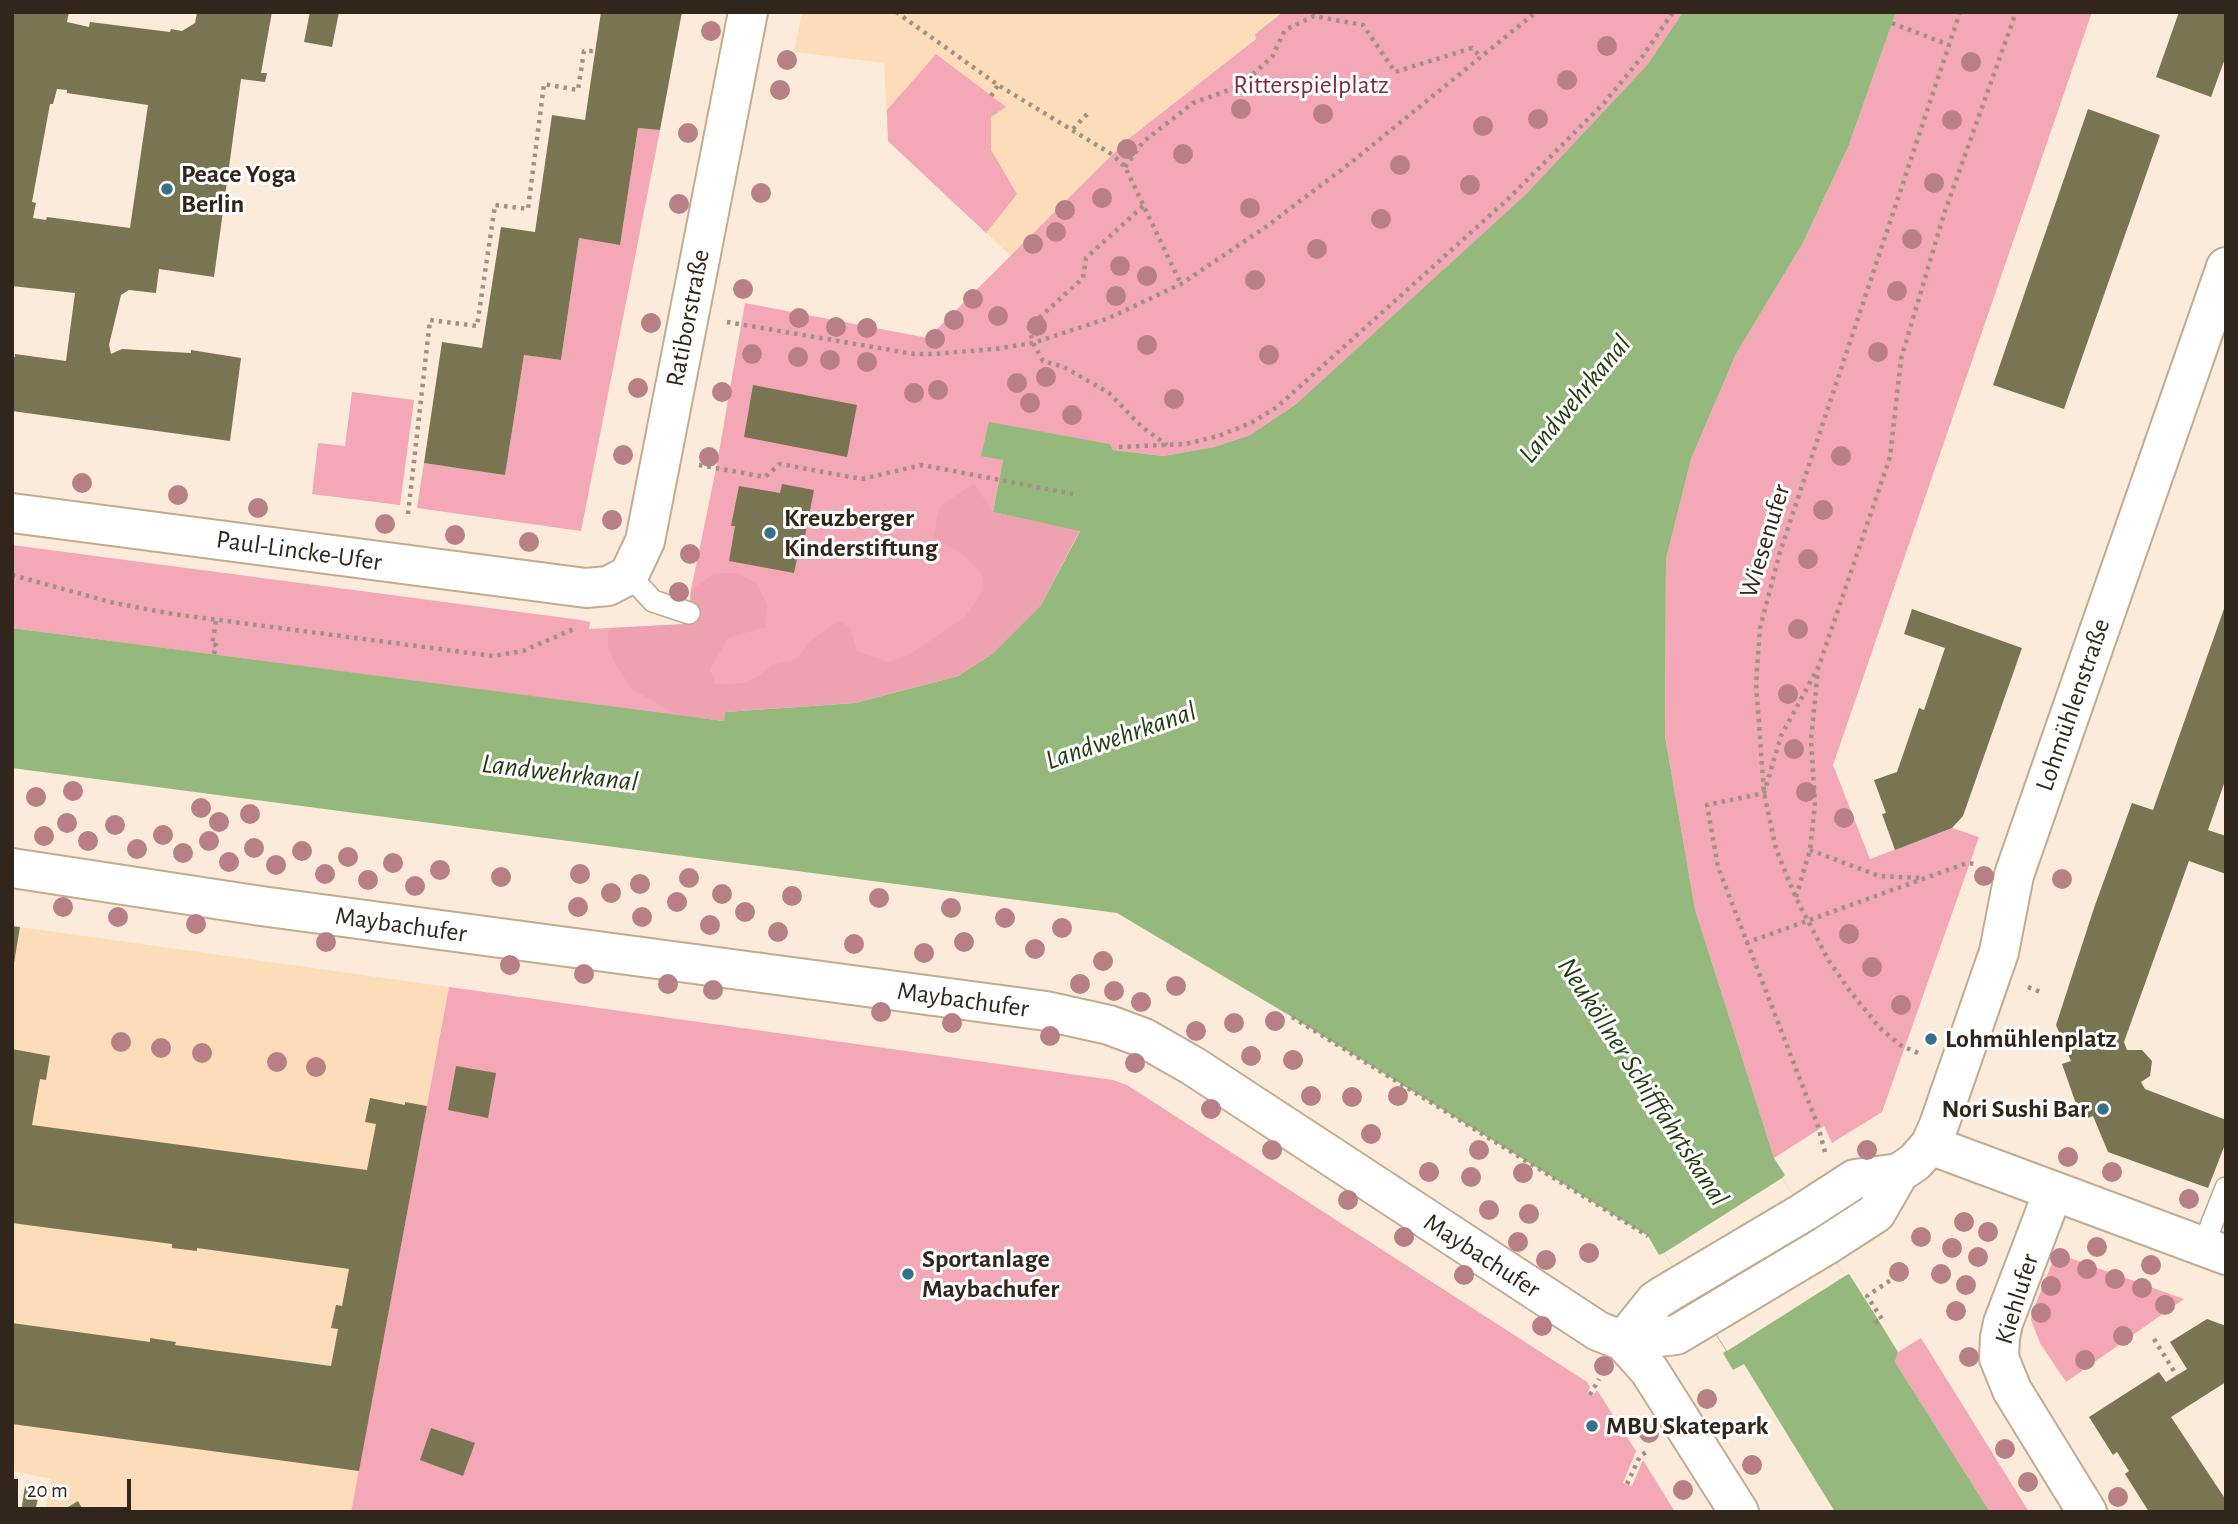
<!DOCTYPE html>
<html>
<head>
<meta charset="utf-8">
<style>
	body { margin:0 }
	#map { position:relative; width:2238px; height:1524px; overflow:hidden; background:#fcebda; font-family:"Alegreya Sans",sans-serif }
	canvas { display:block }
	.frame { position:absolute; inset:0; border:14px solid #30261b; pointer-events:none }
	.scale { position:absolute; left:14px; top:1479px; width:117px; height:32px; box-sizing:border-box; border:4px solid #30261b; border-top:0; padding-left:9px; font-size:21px; line-height:24px; white-space:nowrap; color:#30261b; -webkit-text-stroke:5px #fff; paint-order:stroke }
</style>
</head>
<body>
<div id="map">
<canvas width="2238" height="1524"></canvas>
<div class="frame"></div>
<div class="scale">20 m</div>
</div>
<script>
const ctx = document.querySelector('canvas').getContext('2d');
ctx.lineJoin = 'round';
function fillPath(path, color) { ctx.fillStyle = color; ctx.fill(path, 'evenodd'); }
const toPath = rows => new Path2D(rows.map(r => 'M' + r).join(''));
function trace(path, color, width, dash) { ctx.strokeStyle = color; ctx.lineWidth = width; ctx.lineCap = dash ? 'butt' : 'round'; ctx.setLineDash(dash || []); ctx.stroke(path); }
function write(font, color, halo, rows, align = 'center') {
  ctx.font = font + ' "Alegreya Sans",sans-serif'; ctx.lineWidth = 6; ctx.setLineDash([]); ctx.textBaseline = 'middle'; ctx.strokeStyle = halo; ctx.fillStyle = color; for (const [text, x, y, turn = 0] of rows) {
    ctx.save(); ctx.translate(x, y); ctx.rotate((+turn || 0) * Math.PI / 180); ctx.textAlign = isNaN(turn) ? turn : align; if (halo) ctx.strokeText(text, 0, 0); ctx.fillText(text, 0, 0); ctx.restore();
  }
}
fillPath(toPath([
	[802,12,1283,12,1255,34,1257,38,1127,140,1012,257,888,141,884,63,794,52],
	[20,927,449,987,351,1512,45,1512,51,1479,12,1471,12,970]
]), '#fdddb9');
fillPath(toPath([
	[1283,12,1683,12,1647,65,1526,194,1296,404,1250,435,1214,447,1163,456,1113,450,1110,444,989,423,1003,460,993,512,992,654,696,718,12,628,12,545,581,620,590,622,589,629,688,624,691,590,716,469,745,303,928,338,1127,140,1256,39,1255,34],
	[1896,12,2092,12,1833,765,1870,859,1952,828,1979,837,1882,1112,1832,1143,1824,1126,1774,1158,1695,909,1665,736,1666,559,1691,459,1736,354,1803,243,1849,145],
	[936,54,1006,107,991,117,991,150,1017,194,986,233,888,141,887,110],
	[638,128,660,130,581,531,417,508,424,463,505,474,524,355,561,360,579,238,620,244],
	[352,392,414,400,400,505,312,494,318,443,345,446],
	[449,987,1113,1080,1127,1085,1587,1382,1590,1387,1588,1392,1593,1396,1597,1390,1636,1451,1623,1483,1632,1486,1643,1460,1675,1512,351,1512],
	[2056,1253,2184,1299,2066,1382,2040,1343,2031,1320,2033,1311],
	[1921,1338,2029,1512,1990,1512,1895,1362,1898,1352]
]), '#f4a7b6');
fillPath(toPath([
	[974,484,993,512,1080,530,1041,605,992,654,958,676,855,703,725,712,724,721,677,715,632,689,614,662,607,641,610,628,688,624,691,590,715,573,737,573,757,584,767,605,765,627,728,638,710,669,715,684,744,683,760,675,773,664,798,659,809,642,838,621,850,627,857,651,888,662,909,655,965,617,984,589,981,573,964,555,933,538,940,506]
]), '#eea2b1');
fillPath(toPath([
	[1683,12,1896,12,1849,145,1803,243,1736,354,1691,459,1666,559,1665,736,1695,909,1774,1158,1785,1175,1782,1178,1845,1276,1849,1274,1879,1321,1898,1352,1895,1362,1990,1512,1835,1512,1744,1364,1733,1370,1723,1353,1726,1351,1664,1253,1659,1255,1648,1236,1292,1017,1117,913,12,768,12,628,724,721,725,712,855,703,958,676,992,654,1041,605,1080,531,993,512,1003,460,981,456,989,422,1110,444,1113,450,1163,456,1214,447,1250,435,1296,404,1526,194,1647,65]
]), '#95b97d');
fillPath(toPath([
	[1782,1178,1845,1276,1727,1351,1664,1253]
]), '#fcebda');
fillPath(toPath([
	[12,12,69,12,67,22,89,27,90,22,170,32,171,29,182,31,195,23,197,12,272,12,261,73,267,73,265,82,241,79,214,277,159,269,156,293,129,290,121,295,109,345,111,354,122,349,191,353,191,350,241,358,230,441,12,411,12,357,15,357,15,354,66,361,75,293,12,286],
	[57,89,67,90,67,93,148,105,130,228,47,217,46,220,33,218,36,203,32,202,50,104,53,104],
	[310,12,339,12,332,47,304,42],
	[601,12,682,12,660,130,638,128,620,245,579,238,561,360,524,355,505,475,424,463,442,342,482,348,501,227,535,232,552,115,585,120],
	[2179,12,2226,12,2226,56,2211,97,2156,77],
	[2088,109,2160,135,2064,409,1993,385],
	[753,385,857,405,847,457,744,437],
	[782,484,814,490,804,541,801,540,794,573,729,561,735,526,731,526,739,486,780,493],
	[2226,603,2226,778,2208,830,2226,836,2226,874,2189,861,2124,1042,2127,1050,2142,1050,2152,1061,2150,1076,2141,1082,2145,1089,2226,1120,2226,1142,2208,1188,2108,1152,2093,1116,2085,1119,2075,1101,2062,1064,2071,1061,2056,1025,2094,908,2132,803,2153,810],
	[1912,609,2022,648,1963,816,1952,828,1895,850,1882,814,1886,813,1874,780,1897,772,1919,708,1924,710,1945,648,1904,634],
	[12,926,20,927,14,963,12,963],
	[12,1049,50,1056,46,1080,40,1079,32,1125,367,1170,376,1124,365,1122,370,1098,405,1105,405,1102,427,1106,359,1471,12,1424,12,1323,150,1342,150,1338,176,1342,175,1345,331,1366,338,1329,331,1328,336,1305,342,1306,349,1269,197,1248,197,1251,172,1248,172,1244,12,1223],
	[456,1066,496,1073,488,1118,448,1110],
	[2207,1319,2226,1326,2226,1382,2171,1417,2226,1500,2226,1512,2149,1512,2125,1474,2129,1471,2117,1452,2113,1455,2089,1417,2159,1372,2166,1382,2187,1369,2170,1342],
	[431,1428,475,1443,463,1476,420,1460],
	[25,1486,40,1489,35,1512,21,1512],
	[78,1501,84,1512,64,1512,63,1510]
]), '#797553');
const service = toPath([
	[629,575,653,601,689,613],
	[2203,1246,2226,1188]
]);
const minor = toPath([
	[12,513,586,588,608,586,629,575,645,541,748,12],
	[12,868,261,906,1046,1011,1109,1025,1144,1038,1193,1066,1598,1331,1623,1341,1649,1370,1739,1512],
	[1930,1145,2226,1255],
	[2053,1192,2003,1323,2000,1337,1999,1358,2012,1390,2087,1512],
	[1623,1341,1655,1301,1664,1295,1804,1212,1855,1179,1899,1173,1915,1162,1930,1145,1939,1125,1999,952,2014,875,2226,267],
	[1623,1341,1676,1335,1825,1246,1876,1213,1899,1173]
]);
trace(service, '#c4aa8e', 24);
trace(minor, '#c4aa8e', 42);
trace(toPath([
	[896,12,998,85,1113,155,1125,167,1181,284],
	[1892,23,1949,45],
	[991,96,998,85],
	[1073,129,1090,111],
	[1125,167,1143,142,1193,103,1240,86,1272,57,1285,30,1314,16,1363,25,1395,72,1472,48,1481,57],
	[1143,206,1086,258,1083,278,1029,327,1033,343,1043,361,1064,367,1109,393,1142,427,1167,445],
	[727,322,914,354,933,354,995,349,1033,343,1109,318,1181,284,1267,226,1353,161,1536,12],
	[1119,447,1186,444,1218,436,1251,423,1277,407,1507,200,1604,103,1642,57,1673,12],
	[699,465,765,477,780,464,862,479,922,465,1073,494],
	[408,514,430,320,477,326,495,205,528,209,544,84,578,90,584,51,595,51],
	[12,575,114,603,173,614,493,656,523,651,576,628],
	[214,654,216,645,212,645,216,621],
	[1810,850,1879,876,1920,878],
	[1796,897,1810,850,1815,804,1811,740,1818,670],
	[1746,943,1967,863,1975,864],
	[2028,987,2043,993],
	[1292,1017,1648,1236],
	[1918,1053,1900,1045,1880,1028,1849,990,1829,961,1796,898,1776,849,1764,793,1756,683,1760,628,1780,552,1960,12],
	[1825,1152,1818,1126,1718,867,1707,805,1764,793,1781,736,1819,666,1890,457,1901,359,1944,214,2016,12],
	[1875,1323,1882,1319,1867,1296,1897,1276],
	[2154,1339,2177,1376],
	[1590,1395,1599,1379],
	[1627,1484,1640,1456,1646,1452]
]), '#9f9283', 4.5, [3.5, 5]);
trace(service, '#fff', 21);
trace(minor, '#fff', 38);
ctx.fillStyle = '#b88086';
for (const [x, y] of [
	[711,31],
	[1607,46],
	[787,60],
	[1971,62],
	[1567,80],
	[780,90],
	[1241,109],
	[1323,114],
	[1538,119],
	[1952,120],
	[1483,126],
	[688,133],
	[1127,149],
	[1183,154],
	[1400,165],
	[1934,183],
	[1470,185],
	[761,193],
	[1102,198],
	[679,204],
	[1250,208],
	[1065,210],
	[1381,219],
	[1056,232],
	[1912,239],
	[1033,244],
	[1317,249],
	[1120,266],
	[1147,276],
	[1255,280],
	[743,289],
	[1897,291],
	[1116,296],
	[973,299],
	[998,316],
	[799,318],
	[954,320],
	[651,323],
	[1037,326],
	[836,327],
	[867,328],
	[935,339],
	[1147,345],
	[1878,352],
	[752,354],
	[1269,355],
	[798,357],
	[830,360],
	[867,362],
	[1046,377],
	[1017,383],
	[638,388],
	[938,390],
	[722,392],
	[914,393],
	[1174,399],
	[1030,403],
	[1072,415],
	[623,455],
	[1841,456],
	[709,457],
	[82,483],
	[178,495],
	[258,508],
	[1823,510],
	[612,520],
	[385,524],
	[455,535],
	[529,542],
	[690,554],
	[1808,559],
	[679,592],
	[1798,629],
	[1788,694],
	[1794,749],
	[73,791],
	[1806,792],
	[36,797],
	[201,808],
	[250,814],
	[1844,818],
	[219,822],
	[67,823],
	[115,825],
	[163,835],
	[44,836],
	[88,841],
	[209,841],
	[254,848],
	[137,849],
	[302,851],
	[183,853],
	[348,857],
	[229,862],
	[393,863],
	[276,865],
	[440,870],
	[325,874],
	[580,874],
	[1984,876],
	[501,877],
	[689,878],
	[2062,879],
	[368,880],
	[640,884],
	[415,886],
	[611,893],
	[722,894],
	[792,896],
	[879,898],
	[677,902],
	[63,907],
	[578,907],
	[951,908],
	[745,912],
	[118,917],
	[642,917],
	[1005,918],
	[196,924],
	[710,925],
	[1062,928],
	[778,932],
	[1849,934],
	[326,942],
	[964,942],
	[854,944],
	[1035,949],
	[924,953],
	[1103,961],
	[510,965],
	[1872,967],
	[584,974],
	[668,984],
	[1080,984],
	[1176,986],
	[713,990],
	[1114,991],
	[1141,1002],
	[1901,1005],
	[881,1012],
	[1275,1021],
	[952,1023],
	[1234,1023],
	[1196,1031],
	[1050,1036],
	[121,1042],
	[161,1048],
	[202,1053],
	[1251,1056],
	[1293,1060],
	[277,1062],
	[1135,1063],
	[316,1067],
	[1311,1096],
	[1398,1096],
	[1352,1097],
	[1211,1109],
	[1371,1134],
	[1272,1150],
	[1479,1150],
	[1867,1150],
	[2068,1157],
	[1429,1172],
	[2112,1172],
	[1523,1173],
	[1471,1177],
	[2189,1199],
	[1348,1200],
	[1489,1210],
	[1529,1214],
	[1964,1222],
	[1988,1232],
	[1404,1237],
	[1921,1237],
	[1518,1242],
	[2097,1247],
	[1952,1248],
	[1589,1253],
	[1978,1257],
	[2060,1258],
	[1546,1260],
	[2151,1265],
	[2087,1269],
	[1899,1272],
	[1941,1274],
	[1464,1275],
	[2115,1279],
	[1966,1285],
	[2051,1286],
	[2142,1288],
	[2165,1305],
	[1956,1311],
	[2041,1313],
	[1542,1326],
	[2123,1336],
	[1969,1357],
	[2085,1360],
	[1604,1366],
	[1707,1399],
	[1649,1433],
	[2005,1449],
	[1752,1465],
	[2028,1482],
	[1683,1490],
	[2118,1497]
]) { ctx.beginPath(); ctx.arc(x, y, 10, 0, 2 * Math.PI); ctx.fill(); }
for (const [x, y, r, color] of [
	[167,189,7,"#367089"],
	[770,533,7,"#367089"],
	[1931,1039,7,"#367089"],
	[2103,1109,7,"#367089"],
	[908,1274,7,"#367089"],
	[1592,1426,7,"#367089"]
]) { const dot = new Path2D(); dot.arc(x, y, r, 0, 2 * Math.PI); ctx.fillStyle = color; ctx.fill(dot); trace(dot, '#fff', 2.5); }
write('26px', '#802842', '#fff', [
	["Ritterspielplatz",1311,85]
]);
write('bold 26px', '#30261b', '#fff', [
	["Peace Yoga",181,174],
	["Berlin",181,204],
	["Kreuzberger",784,518],
	["Kinderstiftung",784,548],
	["Lohmühlenplatz",1945,1039],
	["Nori Sushi Bar",2089,1109,"right"],
	["Sportanlage",922,1259],
	["Maybachufer",922,1289],
	["MBU Skatepark",1606,1426]
], 'left');
write('26px', '#30261b', '#fff', [
	["Ratiborstraße",688,318,-79],
	["Wiesenufer",1765,541,-73],
	["Paul-Lincke-Ufer",299,551,8],
	["Lohmühlenstraße",2073,705,-71],
	["Maybachufer",401,925,8],
	["Maybachufer",963,1000,8],
	["Maybachufer",1482,1256,33],
	["Kiehlufer",2017,1299,-73]
]);
write('italic 28px', '#253c11', '#fff', [
	["Landwehrkanal",1575,399,-50],
	["Landwehrkanal",1121,736,-19],
	["Landwehrkanal",560,773,7],
	["Neuköllner Schifffahrtskanal",1643,1082,57]
]);
</script>
</body>
</html>
